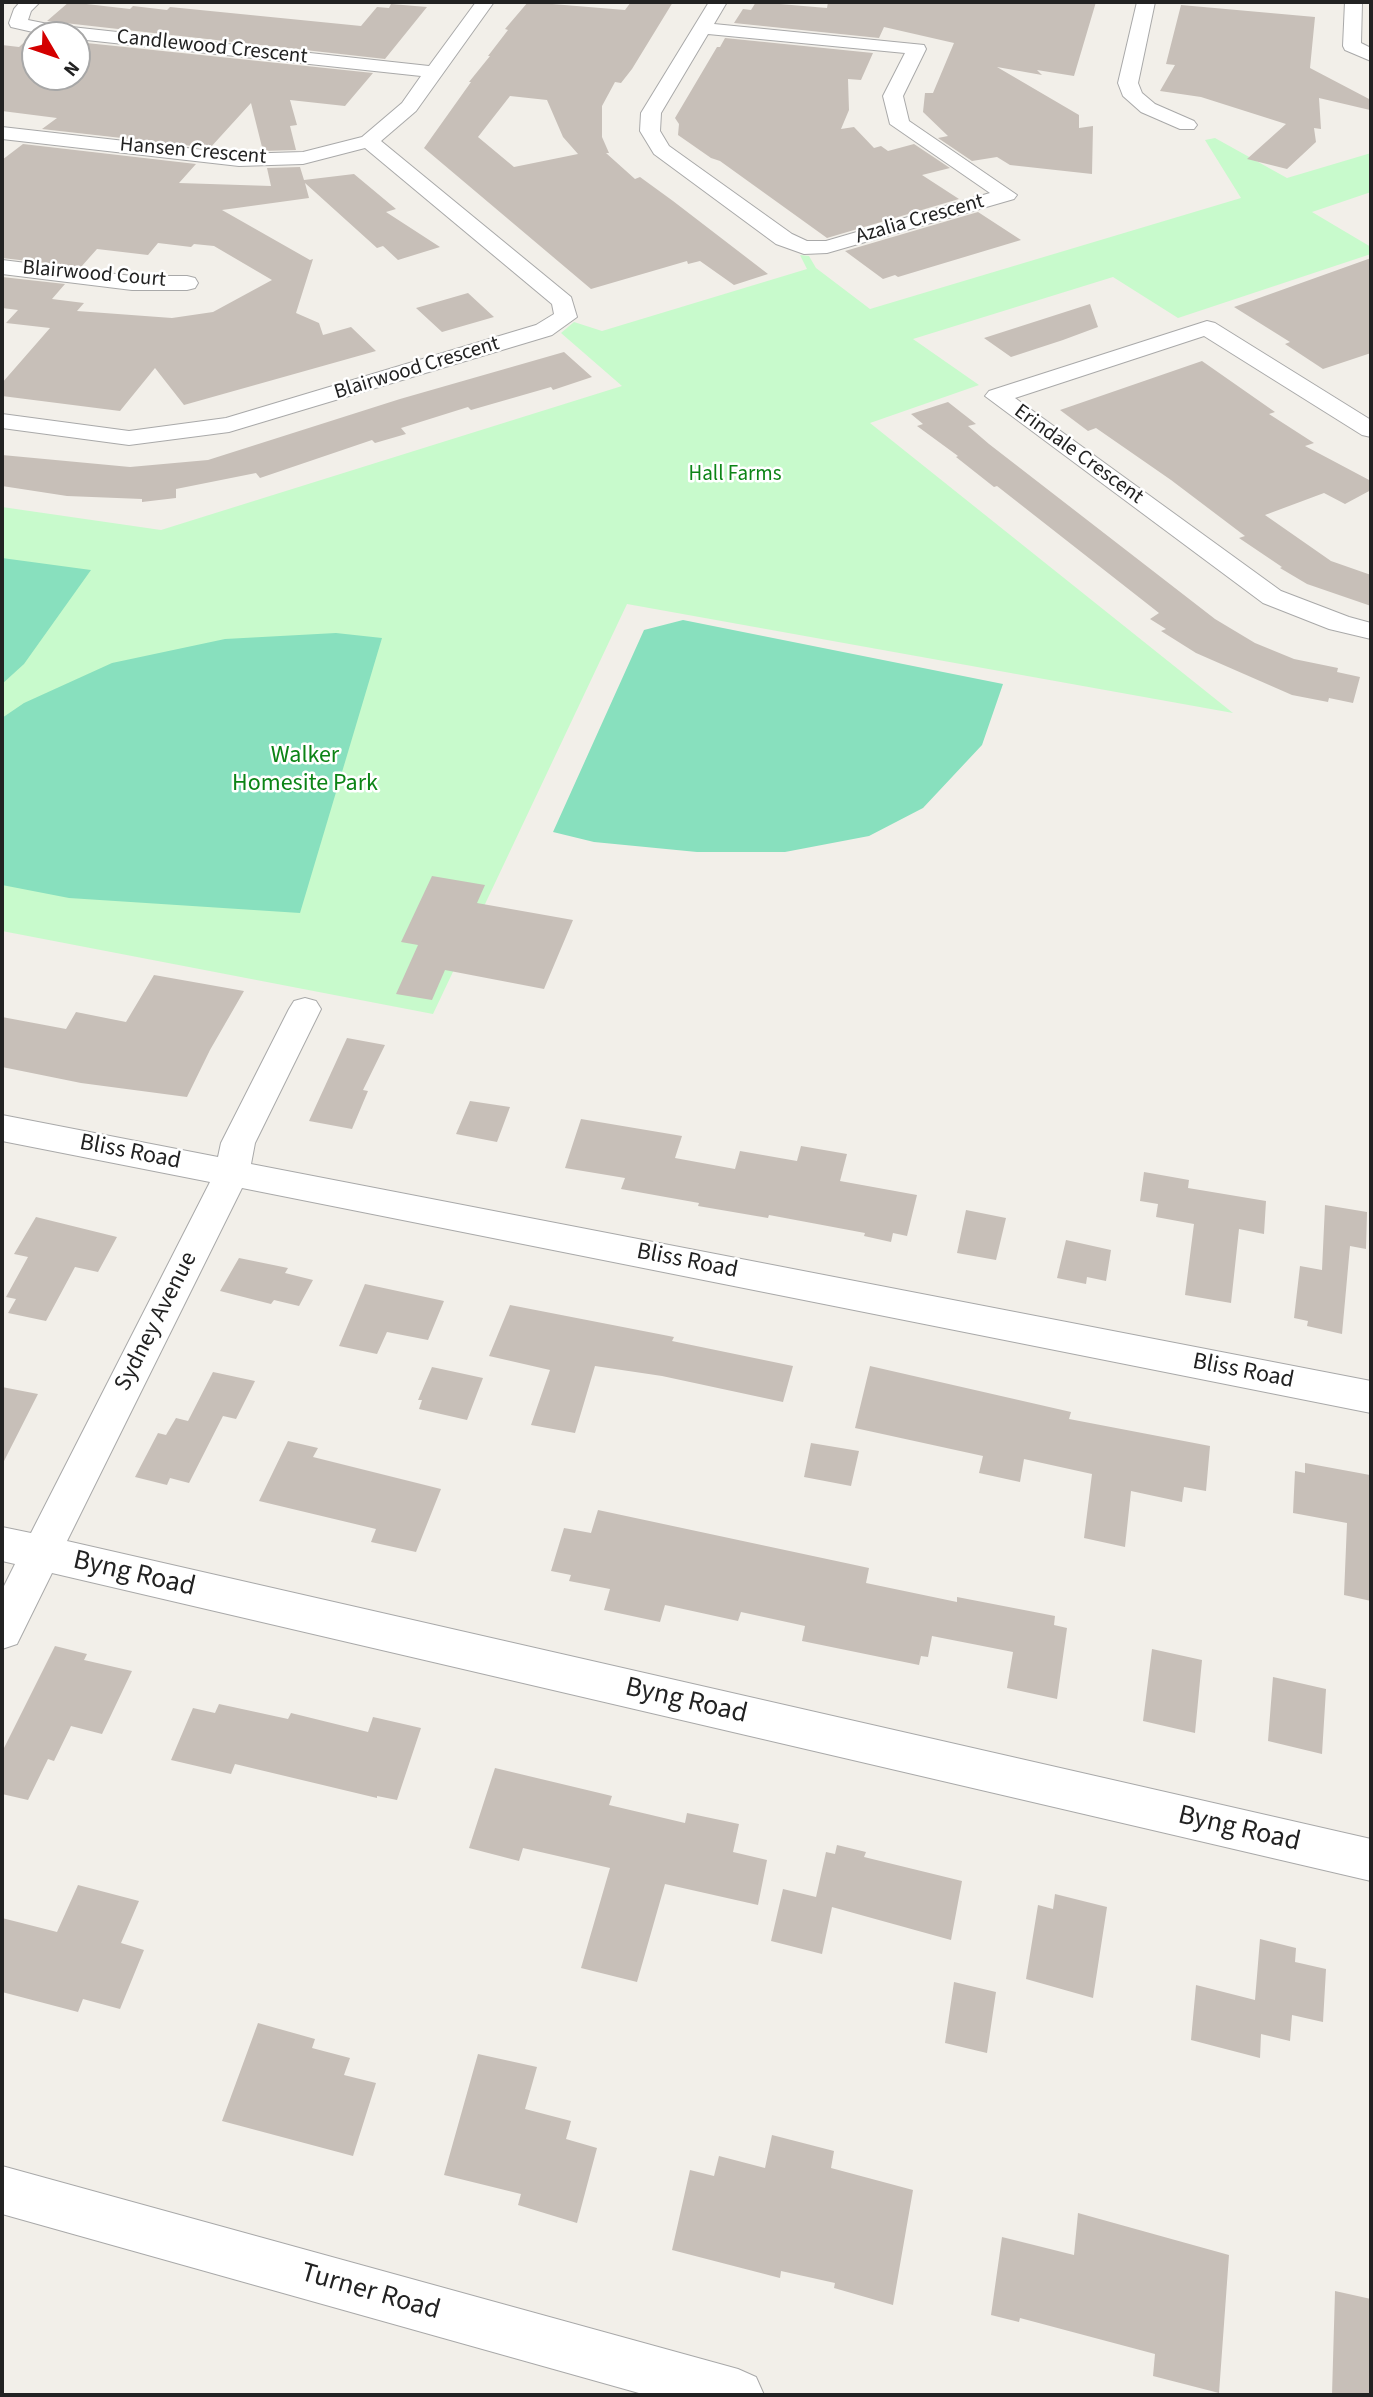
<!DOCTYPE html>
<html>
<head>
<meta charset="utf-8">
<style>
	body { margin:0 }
	#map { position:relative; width:1373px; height:2397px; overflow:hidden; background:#f2efe9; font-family:"Source Sans 3",sans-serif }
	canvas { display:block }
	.frame { position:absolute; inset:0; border:4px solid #222; pointer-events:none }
	.north { position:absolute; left:21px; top:21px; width:70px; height:70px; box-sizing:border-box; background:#fff; border:2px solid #a7a7a7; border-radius:50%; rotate:129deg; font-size:19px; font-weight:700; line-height:28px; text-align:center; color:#222 }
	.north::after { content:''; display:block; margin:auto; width:24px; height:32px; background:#d40000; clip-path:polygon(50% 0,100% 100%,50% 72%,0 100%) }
</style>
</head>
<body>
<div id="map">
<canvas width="1373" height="2397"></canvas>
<div class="frame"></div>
<div class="north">N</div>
</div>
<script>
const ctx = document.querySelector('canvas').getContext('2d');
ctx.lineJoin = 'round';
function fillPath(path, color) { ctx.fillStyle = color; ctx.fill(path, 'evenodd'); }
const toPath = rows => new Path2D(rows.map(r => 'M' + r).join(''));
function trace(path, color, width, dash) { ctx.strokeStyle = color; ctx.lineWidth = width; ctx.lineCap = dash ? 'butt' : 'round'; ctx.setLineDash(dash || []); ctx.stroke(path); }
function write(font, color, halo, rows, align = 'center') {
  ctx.font = font + ' "Source Sans 3",sans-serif'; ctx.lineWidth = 5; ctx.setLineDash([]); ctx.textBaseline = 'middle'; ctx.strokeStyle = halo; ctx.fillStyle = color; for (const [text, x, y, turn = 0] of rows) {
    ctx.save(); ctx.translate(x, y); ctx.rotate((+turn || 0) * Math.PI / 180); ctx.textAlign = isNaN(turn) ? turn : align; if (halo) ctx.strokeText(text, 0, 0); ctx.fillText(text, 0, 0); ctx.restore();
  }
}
fillPath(toPath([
	[1215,138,1287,178,1371,153,1371,192,1312,212,1371,247,1371,254,1178,318,1113,277,913,339,979,385,870,423,1233,713,627,604,433,1014,2,931,2,507,161,530,622,386,561,333,574,322,602,331,807,269,800,255,809,256,816,268,870,309,1241,198,1205,140]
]), '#c8facc');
fillPath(toPath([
	[2,558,91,570,24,664,2,684],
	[683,620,1003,684,982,745,923,808,869,836,785,852,697,852,594,842,553,832,644,630],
	[336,633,382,638,300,913,69,898,2,885,2,718,24,703,112,663,225,639]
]), '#88e0be');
fillPath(toPath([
	[69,2,130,9,133,6,167,10,170,7,361,26,377,7,389,8,391,4,427,7,385,59,47,21],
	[528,2,625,10,631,2,673,2,632,69,621,83,615,82,602,106,602,137,609,153,606,153,635,179,640,177,673,201,768,274,734,285,700,261,688,264,687,261,591,289,424,148,471,82,469,82,490,56,488,56,508,30,505,29],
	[510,96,547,100,563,137,578,154,514,167,478,137],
	[756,2,827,8,828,2,1096,2,1074,76,1037,70,1042,75,997,67,1079,115,1079,128,1093,126,1092,174,1010,165,997,157,972,161,938,138,948,136,923,112,925,93,933,93,954,43,884,27,879,38,734,23,743,9,751,10],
	[1181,5,1315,17,1310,68,1371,100,1370,110,1319,98,1321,129,1314,128,1316,142,1287,169,1247,159,1286,124,1201,97,1160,91,1175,65,1166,64],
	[32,35,35,35,35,77,77,77,77,42,373,73,345,106,290,100,297,125,290,126,296,150,263,151,251,103,210,148,42,129,57,118,2,111,2,45,19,47],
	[725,38,873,53,861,80,848,79,849,110,841,129,854,127,874,148,881,146,888,151,914,144,950,168,922,175,959,199,827,238,720,161,711,158,678,135,679,124,675,118,717,47,720,47],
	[23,144,196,164,179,183,271,186,267,168,300,167,304,180,354,174,396,209,386,212,440,247,398,260,383,246,377,248,305,183,309,198,222,210,310,260,313,259,296,313,319,323,323,335,351,327,376,351,184,405,155,368,120,411,2,396,2,383,50,328,6,323,18,310,2,308,2,277,65,284,52,299,84,303,77,311,172,318,213,312,272,280,214,246,194,244,191,247,158,243,148,255,97,249,81,267,2,258,2,160],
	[978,212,1021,240,898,277,895,275,883,279,845,251],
	[1371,258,1371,353,1323,369,1285,344,1290,342,1234,307],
	[468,293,494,317,442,332,416,308],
	[1090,304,1098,327,1063,340,1011,357,984,338],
	[564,352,592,377,553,390,551,387,471,410,468,407,401,428,406,434,375,443,372,440,260,478,256,473,176,489,176,498,142,502,142,499,67,496,2,486,2,455,130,467,208,460,400,399],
	[1202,361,1275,412,1269,414,1314,443,1305,446,1371,481,1371,490,1345,504,1324,493,1265,515,1331,561,1371,575,1371,606,1307,584,1280,568,1282,567,1239,538,1245,536,1171,480,1096,428,1088,431,1060,410],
	[948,402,976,424,968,426,989,444,1215,619,1255,643,1294,659,1338,668,1337,672,1360,677,1353,703,1329,698,1328,702,1292,695,1196,653,1161,631,1166,629,1150,619,1159,613,997,486,994,487,956,457,958,456,917,426,923,424,911,414],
	[432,876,485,885,477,903,573,920,544,989,445,970,432,1000,396,994,418,945,401,942],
	[154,975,244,991,210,1050,187,1097,81,1083,2,1067,2,1017,66,1029,76,1012,126,1022],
	[347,1038,385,1045,363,1090,368,1091,352,1129,309,1121],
	[470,1101,510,1107,497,1142,456,1134],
	[581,1119,682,1136,675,1158,735,1169,740,1151,797,1161,801,1146,847,1154,840,1181,917,1195,907,1236,893,1233,891,1242,864,1236,865,1233,769,1215,768,1218,698,1206,699,1203,621,1189,625,1178,565,1168],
	[1144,1172,1189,1180,1188,1188,1266,1201,1264,1234,1239,1229,1231,1303,1185,1295,1194,1224,1156,1217,1158,1204,1140,1201],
	[1325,1205,1367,1212,1366,1249,1350,1246,1342,1334,1307,1326,1308,1321,1294,1318,1300,1266,1322,1270],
	[966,1210,1006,1218,996,1260,957,1253],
	[36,1217,117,1237,98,1272,75,1267,46,1321,8,1313,16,1299,6,1297,28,1257,14,1254],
	[1066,1240,1111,1250,1106,1281,1087,1277,1086,1284,1057,1278],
	[239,1258,288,1268,285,1273,313,1280,299,1306,274,1300,271,1304,220,1291],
	[365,1284,444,1301,428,1340,387,1332,377,1354,339,1346],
	[510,1305,674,1337,672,1341,793,1366,783,1402,662,1376,595,1366,575,1433,531,1425,550,1370,489,1356],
	[870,1366,1071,1412,1069,1419,1210,1446,1206,1491,1184,1487,1182,1502,1131,1491,1125,1547,1084,1538,1092,1474,1024,1459,1020,1482,979,1473,983,1456,855,1428],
	[432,1367,483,1378,467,1420,419,1409,422,1400,418,1400],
	[213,1372,255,1381,236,1419,223,1416,189,1483,170,1478,167,1485,135,1477,158,1433,166,1435,176,1418,188,1421],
	[2,1387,38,1394,2,1465],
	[288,1441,318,1448,313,1457,441,1489,416,1552,371,1542,376,1529,259,1501],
	[811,1443,859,1451,851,1486,804,1477],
	[1305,1463,1370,1475,1371,1601,1344,1595,1347,1523,1293,1513,1295,1471,1305,1473],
	[598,1510,869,1568,866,1583,957,1602,957,1597,1055,1616,1054,1625,1067,1628,1057,1699,1007,1688,1013,1652,932,1636,928,1657,921,1656,919,1665,802,1641,805,1626,741,1612,738,1621,665,1605,660,1622,604,1610,610,1589,569,1581,571,1575,551,1571,564,1528,591,1533],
	[55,1646,87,1654,84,1660,132,1671,102,1734,71,1726,54,1761,48,1759,28,1800,2,1794,2,1752],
	[1152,1649,1202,1660,1195,1733,1143,1721],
	[1273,1677,1326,1689,1322,1754,1268,1741],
	[219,1704,288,1719,291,1713,368,1732,373,1717,421,1728,397,1800,377,1796,377,1798,235,1764,231,1774,171,1760,193,1708,215,1713],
	[495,1768,612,1796,609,1805,685,1823,687,1813,739,1824,733,1852,767,1860,758,1905,665,1884,637,1982,581,1968,610,1868,523,1848,519,1861,469,1848],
	[837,1845,866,1852,864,1857,962,1881,951,1940,832,1907,822,1954,771,1941,783,1889,816,1897,826,1852,835,1854],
	[78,1885,139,1901,121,1943,144,1950,120,2009,83,1999,78,2012,2,1992,2,1918,57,1932],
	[1055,1894,1107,1907,1093,1998,1026,1979,1038,1905,1053,1909],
	[1260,1939,1296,1948,1295,1962,1326,1969,1323,2022,1292,2015,1290,2041,1261,2034,1260,2058,1191,2040,1196,1985,1255,2000],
	[954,1982,996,1992,987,2053,945,2043],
	[258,2023,315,2039,312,2048,350,2058,344,2075,376,2083,353,2156,222,2121],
	[478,2054,537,2067,525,2109,571,2121,566,2139,597,2148,577,2223,518,2205,521,2194,444,2175],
	[772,2135,834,2151,831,2168,913,2190,893,2305,834,2288,835,2283,781,2271,780,2278,672,2250,690,2170,714,2176,719,2156,765,2168],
	[1078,2213,1229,2255,1219,2393,1153,2376,1155,2354,1020,2318,1019,2322,991,2315,1002,2237,1074,2255],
	[1335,2291,1371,2299,1371,2395,1332,2395]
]), '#c7bfb8');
const street = toPath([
	[20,2,40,2,31,11,28,20,53,25,429,66,476,2,494,2,416,111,381,141,571,297,577,317,552,335,229,432,129,445,2,428,2,414,129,431,226,418,536,325,554,314,552,304,365,148,303,164,239,166,2,139,2,127,239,154,303,152,362,137,402,103,421,76,77,39,77,35,46,35,11,27,9,23,14,9,20,2],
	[709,2,727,2,714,24,924,45,926,49,903,96,909,121,1017,195,1014,199,827,253,804,254,776,244,654,154,640,131,641,113,709,2],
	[708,34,905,53,883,96,890,124,990,193,826,241,807,241,792,234,669,146,660,131,661,113,708,34],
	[1137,2,1155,2,1138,83,1142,93,1155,104,1194,121,1197,125,1194,129,1180,129,1141,112,1123,96,1118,83,1137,2],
	[1345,2,1362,3,1361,43,1371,48,1371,61,1345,50,1343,46,1345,2],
	[2,260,132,276,187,276,195,278,198,283,195,288,187,290,132,290,2,274,2,260],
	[1207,321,1215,323,1371,420,1371,437,1362,435,1204,336,1015,398,1281,591,1349,617,1371,623,1371,639,1329,629,1263,603,985,396,989,391,1207,321],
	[305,998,316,1001,321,1009,255,1143,251,1164,1371,1381,1371,1413,242,1188,67,1541,1371,1839,1371,1881,52,1573,17,1644,2,1649,2,1590,15,1564,2,1561,2,1527,31,1533,210,1182,2,1141,2,1115,218,1157,221,1143,289,1009,294,1001,305,998],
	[2,2166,738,2369,756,2377,764,2395,646,2395,2,2214,2,2166]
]);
trace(street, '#a9a9a9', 2);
fillPath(street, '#fff');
write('21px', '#222', '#fff', [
	["Candlewood Crescent",212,48,6],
	["Hansen Crescent",193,152,5],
	["Azalia Crescent",920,220,-16],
	["Blairwood Court",94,275,5],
	["Blairwood Crescent",417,369,-17],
	["Erindale Crescent",1078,455,36]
]);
write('21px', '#0c8416', '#fff', [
	["Hall Farms",735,475]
]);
write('24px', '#0c8416', '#fff', [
	["Walker",305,757],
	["Homesite Park",305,785]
]);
write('24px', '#222', '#fff', [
	["Bliss Road",130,1153,11],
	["Bliss Road",687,1262,11],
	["Sydney Avenue",157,1322,-63],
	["Bliss Road",1243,1372,11]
]);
write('28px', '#222', '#fff', [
	["Byng Road",134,1575,13],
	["Byng Road",686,1702,13],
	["Byng Road",1239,1830,13],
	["Turner Road",370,2293,16]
]);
</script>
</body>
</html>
